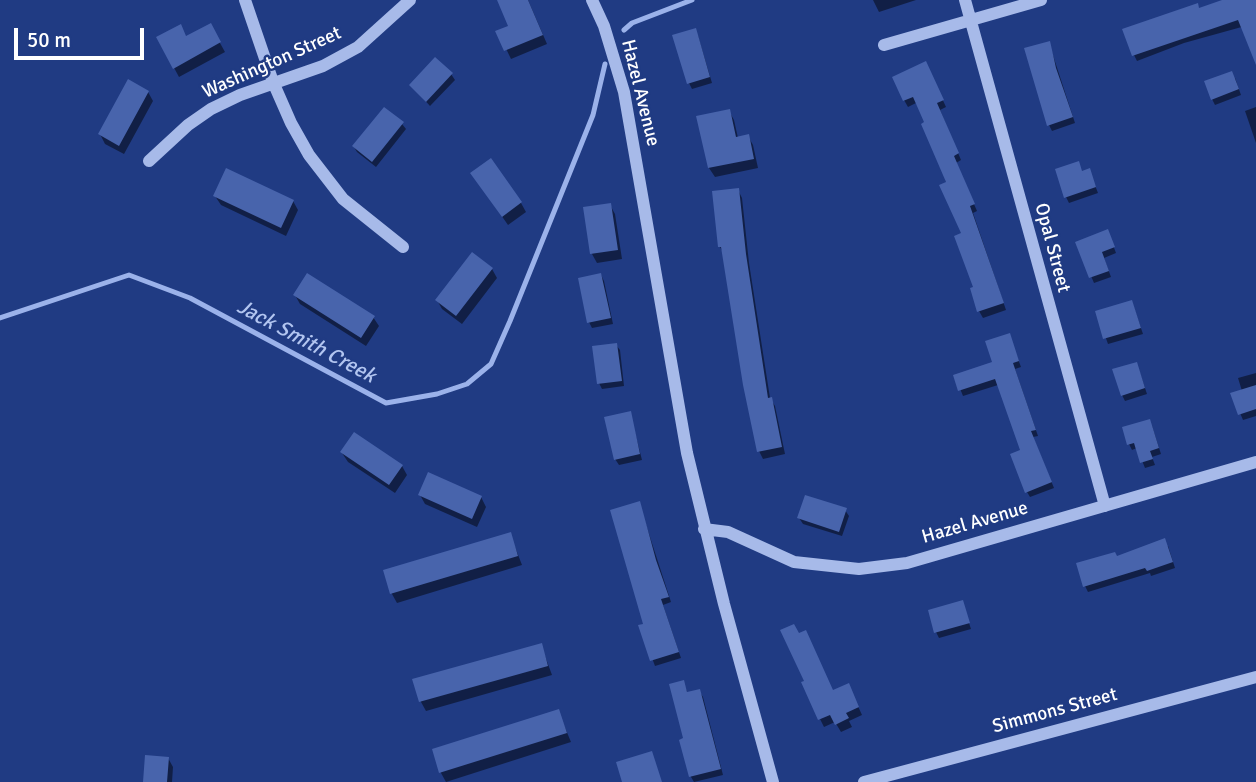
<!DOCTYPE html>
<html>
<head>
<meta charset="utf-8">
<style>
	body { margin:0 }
	#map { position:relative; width:1256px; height:782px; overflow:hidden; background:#203b83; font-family:Signika,sans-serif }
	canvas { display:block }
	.scale { position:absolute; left:14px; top:28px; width:130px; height:32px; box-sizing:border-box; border:4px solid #fff; border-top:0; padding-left:9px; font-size:21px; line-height:24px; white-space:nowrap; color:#fff; -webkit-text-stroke:5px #203b83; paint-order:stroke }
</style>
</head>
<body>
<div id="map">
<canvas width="1256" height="782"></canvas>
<div class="scale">50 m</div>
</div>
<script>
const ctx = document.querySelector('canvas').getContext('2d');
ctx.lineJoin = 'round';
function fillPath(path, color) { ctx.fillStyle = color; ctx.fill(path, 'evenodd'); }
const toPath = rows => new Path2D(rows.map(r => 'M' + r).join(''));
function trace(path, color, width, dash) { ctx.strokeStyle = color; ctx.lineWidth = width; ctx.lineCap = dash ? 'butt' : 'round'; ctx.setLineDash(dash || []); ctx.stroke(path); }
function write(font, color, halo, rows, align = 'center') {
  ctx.font = font + ' Signika,sans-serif'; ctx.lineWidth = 5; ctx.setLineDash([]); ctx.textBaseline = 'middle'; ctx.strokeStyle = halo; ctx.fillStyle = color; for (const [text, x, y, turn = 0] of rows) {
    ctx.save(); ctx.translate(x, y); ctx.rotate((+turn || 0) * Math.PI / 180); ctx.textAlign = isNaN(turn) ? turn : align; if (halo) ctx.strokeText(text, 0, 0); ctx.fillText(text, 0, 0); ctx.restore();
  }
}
fillPath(toPath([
	[499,0,528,0,547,44,511,59,498,32,510,27],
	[873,0,916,0,879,12],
	[1224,0,1256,0,1256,23,1184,43,1137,61,1134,55,1200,9],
	[210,25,225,52,179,77,158,38,186,38],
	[698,36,712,83,692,89,689,83],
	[1049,43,1075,123,1052,131,1049,125],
	[929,70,946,107,940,110,961,160,956,163,977,211,973,213,1006,310,983,318,979,311,963,234,927,123,916,103,908,107,904,100],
	[451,74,455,80,430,106,411,85],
	[1235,78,1241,95,1215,105,1212,99],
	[148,92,153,101,124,154,105,144,100,134],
	[1256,107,1256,143,1245,111],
	[729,111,734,120,738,138,748,136,753,145,758,168,715,177,709,168,698,117],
	[402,124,406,129,376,167,357,152,354,147],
	[1089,170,1098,193,1069,203,1066,197,1082,173],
	[478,182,521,203,526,212,508,225],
	[738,190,742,198,749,263,770,398,775,406,785,454,763,459,759,451,724,254,720,247],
	[215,196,293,201,298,210,286,236,221,205],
	[610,205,615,214,622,259,597,263,592,254],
	[1110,237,1116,253,1104,258,1111,277,1094,283,1077,243],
	[492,269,497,278,462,324,442,309,437,300],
	[601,275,604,281,613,324,592,328,589,322],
	[295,295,373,317,379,326,366,346,300,304],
	[1132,302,1143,334,1108,344,1097,313],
	[1009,335,1021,367,1015,369,1038,436,1033,437,1054,488,1030,497,1027,492,1022,451,998,385,963,396,955,376,994,363],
	[616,345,620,350,624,386,602,389,599,383],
	[1139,370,1147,394,1125,401,1122,395],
	[1256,373,1256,416,1243,420,1232,394,1242,391,1238,378],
	[630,413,642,460,619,465,615,459],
	[1152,426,1161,454,1152,457,1155,465,1145,468,1137,448,1132,450,1129,444],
	[342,453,402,466,407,475,395,493,348,462],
	[420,495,481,497,486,507,477,527,425,504],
	[639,503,671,602,663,605,681,658,655,666,640,626,645,625],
	[845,510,849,516,842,536,803,524,799,518],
	[510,534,522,565,397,603,392,594,385,571],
	[1168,546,1175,568,1151,576,1150,573,1088,592,1085,586,1117,558],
	[962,602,971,629,939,638,936,632],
	[541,645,552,675,426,711,421,702,415,680],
	[683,682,688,694,699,691,703,697,723,775,694,782,691,777,686,740],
	[833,692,852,693,862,715,849,721,852,727,841,732,835,722,824,727,820,719],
	[558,711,571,742,446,782,441,773,434,750],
	[168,758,173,767,172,782,145,782]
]), '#0007');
trace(toPath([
	[624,30,632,23,692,0],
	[0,318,129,275,190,298,386,403,437,394,467,384,491,364,510,321,593,115,605,64]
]), '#9bb2ea', 5);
fillPath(toPath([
	[497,0,528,0,543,35,504,51,495,31,508,26],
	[1222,0,1256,0,1256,65,1238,20,1132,56,1122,29,1198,3,1199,8],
	[211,23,221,42,173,69,156,37,181,24,186,36],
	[696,28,710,77,687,84,672,35],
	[1050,41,1056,68,1073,117,1047,126,1024,48],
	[435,57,453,73,426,102,409,85],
	[926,61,944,100,937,103,959,153,954,156,975,204,970,206,1004,303,977,312,970,288,973,287,954,236,961,233,939,185,946,182,921,124,924,122,913,97,903,101,892,77],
	[1232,71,1239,89,1211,100,1204,81],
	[128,79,149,91,119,146,98,134],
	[384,107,404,122,372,162,352,146],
	[730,109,736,137,749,134,754,159,708,168,696,116],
	[491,158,522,202,502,217,470,173],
	[1079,161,1082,171,1090,168,1096,187,1064,198,1055,169],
	[226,168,294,200,281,228,213,196],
	[739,188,746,254,768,398,772,397,782,447,757,452,743,385,721,247,718,247,712,191],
	[611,203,618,250,590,254,583,207],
	[1108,229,1115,247,1102,252,1109,271,1089,278,1075,242],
	[472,252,493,268,456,316,435,300],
	[307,273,375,316,361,338,293,295],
	[601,273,611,318,587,323,578,278],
	[1132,300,1141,328,1103,339,1095,311],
	[1010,333,1019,361,1013,363,1036,430,1031,431,1052,482,1025,493,1010,454,1020,450,995,379,958,391,953,375,992,362,985,341],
	[617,343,622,381,597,384,592,346],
	[1137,362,1145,388,1121,396,1112,369],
	[1256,385,1256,409,1238,415,1230,393],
	[631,411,640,454,614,460,604,417],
	[1150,419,1159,448,1150,451,1153,459,1140,463,1134,443,1127,445,1122,427],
	[354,432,403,465,389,485,340,452],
	[428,472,482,496,472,519,418,495],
	[805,495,847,508,839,532,797,518],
	[640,501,656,560,669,597,661,599,679,652,650,661,638,625,643,624,610,510],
	[511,532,518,556,390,594,383,570],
	[1165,538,1173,562,1147,571,1145,568,1083,587,1076,563,1115,552,1117,556],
	[963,600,970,623,934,633,928,610],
	[794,624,799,633,806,630,833,690,849,683,859,707,846,713,849,718,835,725,830,715,818,720,801,682,804,681,780,630],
	[542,643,548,666,419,702,412,679],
	[684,680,687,692,700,689,721,769,689,777,679,740,683,738,669,684],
	[559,709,567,733,439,773,432,749],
	[652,751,662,782,622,782,616,762],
	[145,755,169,757,167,782,143,782]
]), '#4864ac');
trace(toPath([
	[245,0,273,82,291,123,309,155,343,199,403,247],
	[592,0,604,26,624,92,687,453,724,604,773,782],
	[965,0,1105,506],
	[884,45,1041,0],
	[149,161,188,125,211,109,240,95,323,66,358,47,410,0],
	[704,529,728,532,794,562,859,569,907,563,1256,462],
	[864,782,1256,677]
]), '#a7bae9', 12);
write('19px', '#fff', '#203b83', [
	["Washington Street",272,63,-24],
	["Hazel Avenue",640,93,76],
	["Opal Street",1052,248,75],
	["Hazel Avenue",975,523,-16],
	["Simmons Street",1055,711,-15]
]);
write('italic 21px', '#b2c5f0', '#203b83', [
	["Jack Smith Creek",306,342,28]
]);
</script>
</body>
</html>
